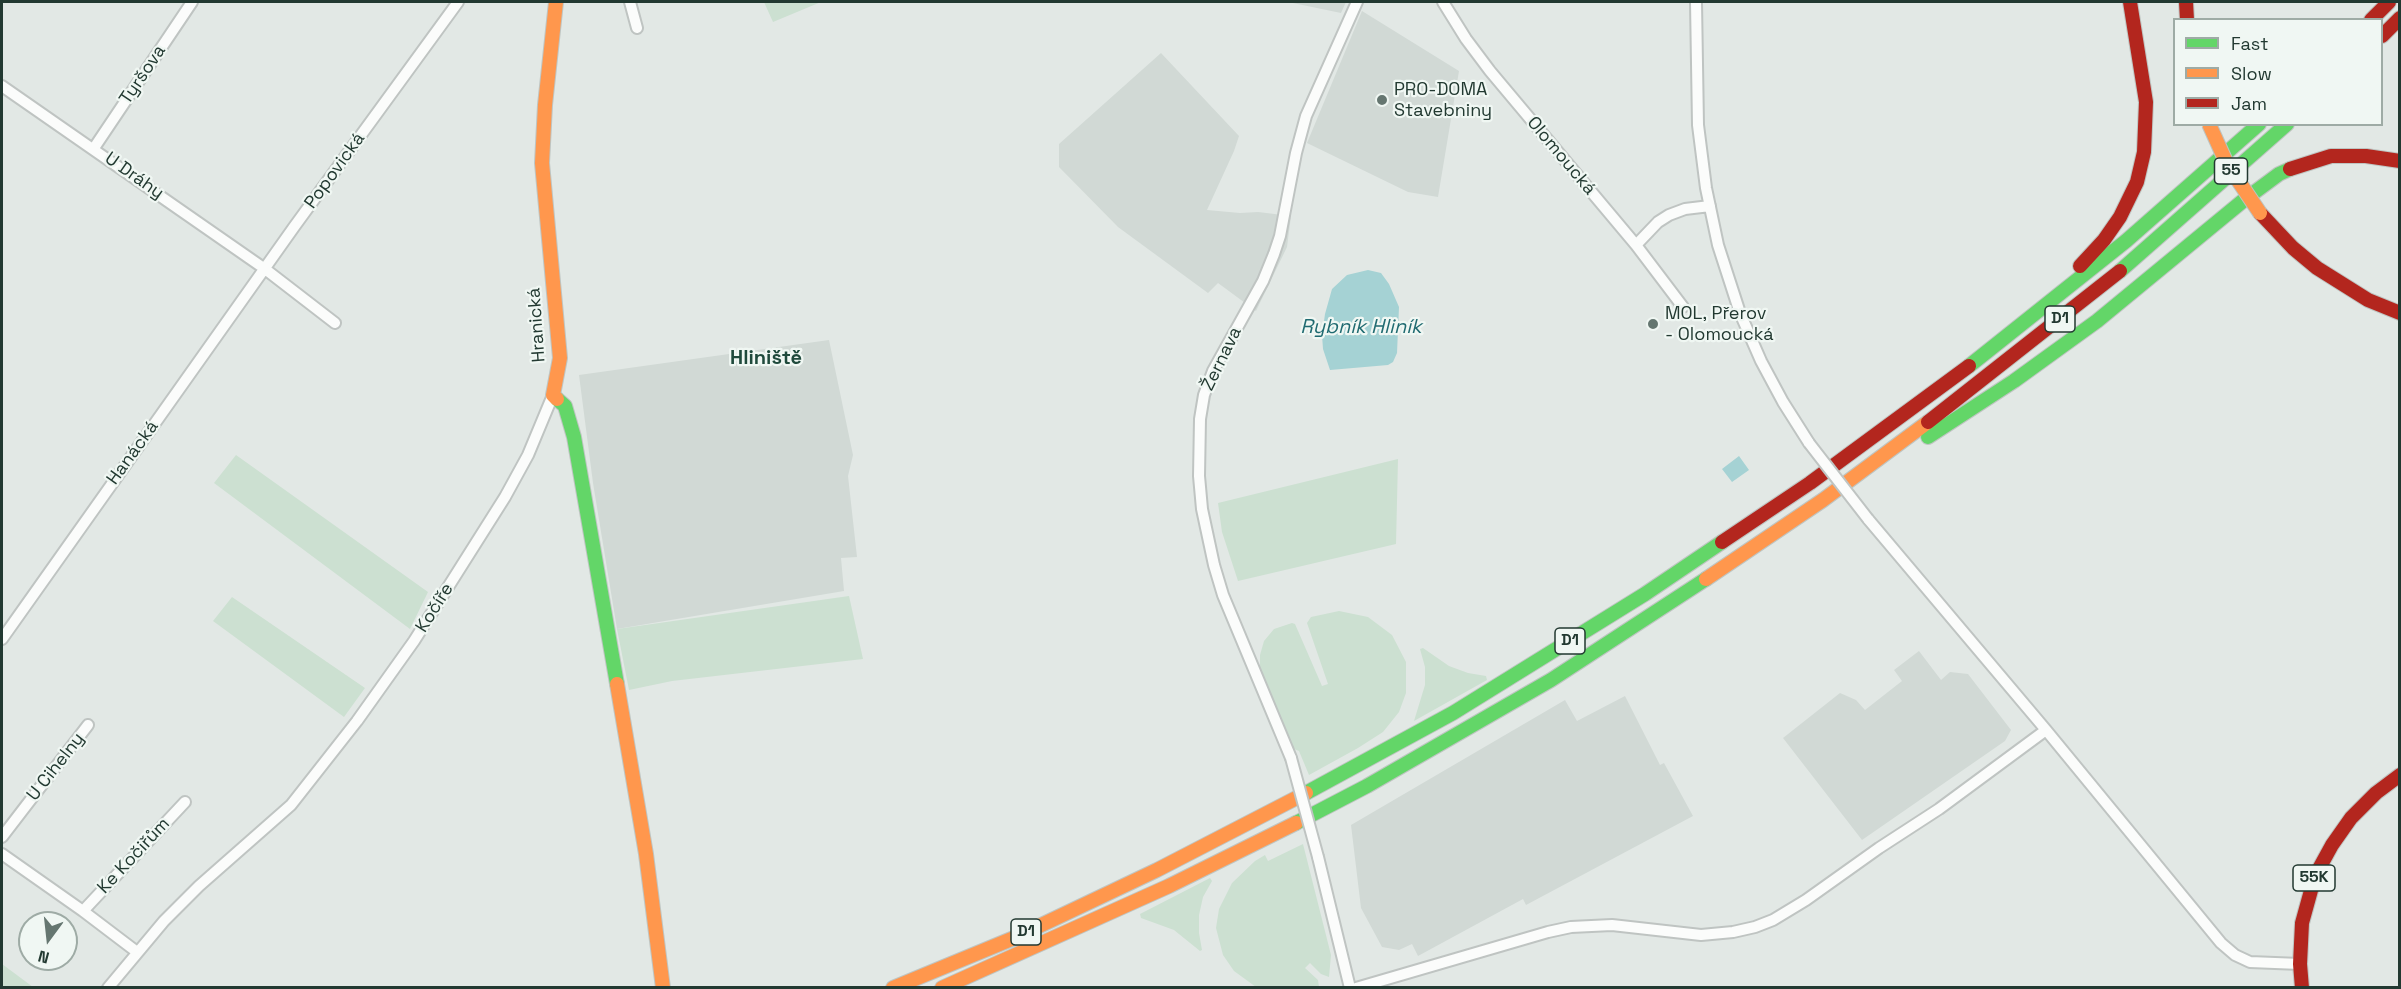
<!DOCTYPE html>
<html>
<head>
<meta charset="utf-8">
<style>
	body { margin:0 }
	#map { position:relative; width:2401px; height:989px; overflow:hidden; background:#e2e8e5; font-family:"Space Grotesk",sans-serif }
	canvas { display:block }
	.frame { position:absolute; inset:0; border:3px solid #223931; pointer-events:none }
	.legend { position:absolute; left:2173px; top:18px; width:210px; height:108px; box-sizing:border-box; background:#f0f7f3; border:2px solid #9eaba5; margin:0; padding:8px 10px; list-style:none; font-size:18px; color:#223931 }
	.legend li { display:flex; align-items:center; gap:12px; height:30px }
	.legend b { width:30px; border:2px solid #9eaba5 }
	.north { position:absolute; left:18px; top:911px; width:60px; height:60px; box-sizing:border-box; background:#f0f7f3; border:2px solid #9eaba5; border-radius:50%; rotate:195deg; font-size:16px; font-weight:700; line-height:24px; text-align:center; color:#223931 }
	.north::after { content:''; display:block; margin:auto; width:21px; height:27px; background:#657670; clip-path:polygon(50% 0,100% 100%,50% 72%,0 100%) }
</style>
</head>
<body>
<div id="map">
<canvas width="2401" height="989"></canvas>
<div class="frame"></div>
<ul class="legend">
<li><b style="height:8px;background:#63d668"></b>Fast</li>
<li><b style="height:8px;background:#ff974d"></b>Slow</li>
<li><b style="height:8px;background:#b3261e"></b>Jam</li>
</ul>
<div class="north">N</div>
</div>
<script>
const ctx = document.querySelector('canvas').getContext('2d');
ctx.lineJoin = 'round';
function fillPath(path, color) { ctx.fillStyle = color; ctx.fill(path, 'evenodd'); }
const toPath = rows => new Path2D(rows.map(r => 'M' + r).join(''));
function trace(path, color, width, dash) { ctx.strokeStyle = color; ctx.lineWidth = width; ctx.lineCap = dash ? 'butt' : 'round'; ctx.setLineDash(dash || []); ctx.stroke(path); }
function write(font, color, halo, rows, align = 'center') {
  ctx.font = font + ' "Space Grotesk",sans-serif'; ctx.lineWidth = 4.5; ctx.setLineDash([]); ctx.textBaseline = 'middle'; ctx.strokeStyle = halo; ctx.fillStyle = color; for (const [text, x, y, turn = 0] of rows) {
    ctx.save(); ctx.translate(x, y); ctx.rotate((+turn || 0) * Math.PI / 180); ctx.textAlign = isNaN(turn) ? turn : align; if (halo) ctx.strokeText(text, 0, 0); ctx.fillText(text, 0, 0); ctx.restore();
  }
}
fillPath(toPath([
	[1288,2,1346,2,1341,13],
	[1362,11,1459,71,1438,197,1408,192,1307,143],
	[1161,53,1239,136,1234,151,1207,210,1240,213,1258,212,1291,216,1287,247,1256,311,1218,283,1208,293,1118,227,1059,167,1059,144],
	[829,340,853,455,848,476,857,557,841,558,844,591,617,629,593,483,579,375],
	[1919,651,1941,680,1950,672,1968,674,2011,730,2005,741,1862,840,1783,738,1840,693,1856,700,1865,710,1902,681,1894,670],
	[1625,696,1660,765,1664,763,1693,816,1526,905,1523,899,1418,956,1412,944,1399,950,1382,947,1361,908,1351,825,1565,700,1577,721]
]), '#d1d9d5');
fillPath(toPath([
	[764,2,821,2,773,22],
	[236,455,428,592,410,629,214,483],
	[1398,459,1396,544,1238,581,1222,532,1218,503],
	[849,596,863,659,672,681,629,690,617,629],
	[232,597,365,688,344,717,213,621],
	[1339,611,1368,617,1392,635,1406,662,1406,693,1399,712,1383,732,1358,748,1309,775,1299,751,1294,749,1260,670,1260,655,1264,641,1274,629,1292,623,1295,624,1322,686,1328,684,1307,623,1311,617],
	[1423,648,1449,666,1468,673,1486,676,1487,680,1414,721,1425,685,1425,667,1420,649],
	[1303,844,1331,955,1329,977,1321,974,1310,963,1305,968,1318,980,1319,987,1256,987,1234,971,1223,955,1216,928,1219,909,1232,883,1255,861,1265,855,1268,861],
	[1210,878,1212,881,1203,897,1199,915,1199,933,1202,950,1200,951,1174,930,1141,918,1140,914],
	[2,964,33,987,2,987]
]), '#cce0d1');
fillPath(toPath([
	[1368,270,1381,273,1389,284,1399,307,1397,353,1393,362,1388,365,1330,370,1323,349,1322,335,1325,314,1332,289,1347,275],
	[1739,456,1749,470,1732,482,1722,469]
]), '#a5d2d4');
const street = toPath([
	[630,2,637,28],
	[1443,2,1466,39,1490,71,1636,245,1683,307],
	[1696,2,1698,125,1706,188,1718,245,1740,313,1761,361,1783,402,1809,443],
	[2,86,265,269,335,323],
	[94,148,192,2],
	[1636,245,1658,222,1669,215,1685,209,1710,206],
	[1868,519,2046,730,2221,943,2235,955,2250,962,2300,964],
	[2,639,294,227,458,2],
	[1291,758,1223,595,1214,565,1202,509,1199,476,1200,419,1204,395,1213,371,1263,281,1274,254,1280,236,1296,153,1306,116,1357,2],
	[2,837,88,725],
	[2,854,83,911,137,952],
	[1318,857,1350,988],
	[83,911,185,802],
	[108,988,164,921,199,886,291,805,357,721,414,641,505,497,528,455,553,395],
	[1356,988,1548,932,1571,927,1612,925,1701,935,1733,932,1755,927,1773,920,1806,900,1879,848,1939,809,2046,730]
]);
const fast = toPath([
	[2120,271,2287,124],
	[1969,366,2126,241,2259,124],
	[557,399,565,406,574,437,617,684],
	[1928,437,2014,381,2097,321,2244,200,2279,174,2290,169],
	[1306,793,1453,713,1645,594,1722,542],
	[1296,823,1367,786,1551,680,1706,579]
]);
const slow = toPath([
	[556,2,545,105,542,163,560,358,553,395,557,399],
	[1706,579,1823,500,1928,422],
	[617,684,646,854,663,988],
	[893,988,1014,938,1157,870,1306,793],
	[942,988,1169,886,1296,823]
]);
const jam = toPath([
	[2186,2,2187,20],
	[2371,20,2389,2],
	[2382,36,2400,18],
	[2290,169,2331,156,2366,156,2400,161],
	[2260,213,2293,248,2317,268,2368,300,2400,313],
	[2080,266,2104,240,2120,217,2137,182,2144,152,2146,102,2130,2],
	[1928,422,2120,271],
	[1722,542,1810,483,1969,366],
	[2302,988,2300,964,2302,923,2315,876,2332,845,2351,818,2376,793,2400,775]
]);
trace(street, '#bfc4c2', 14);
trace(fast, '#bfc5c2', 16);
trace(slow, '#bfc5c2', 16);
trace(jam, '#bfc5c2', 16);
trace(street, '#fbfcfb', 10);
trace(fast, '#63d668', 14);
trace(slow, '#ff974d', 14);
trace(jam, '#b3261e', 14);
const streetBridge = toPath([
	[1809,443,1868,519],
	[1291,758,1318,857]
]);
const slowBridge = toPath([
	[2209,124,2227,164,2260,213]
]);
trace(streetBridge, '#bfc4c2', 14, []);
trace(slowBridge, '#bcc4c1', 16, []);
trace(streetBridge, '#fbfcfb', 10);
trace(slowBridge, '#ff974d', 14);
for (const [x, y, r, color] of [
	[1382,100,6,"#657670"],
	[1653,324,6,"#657670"]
]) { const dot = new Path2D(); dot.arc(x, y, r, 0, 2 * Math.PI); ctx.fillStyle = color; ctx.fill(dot); trace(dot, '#f0f7f3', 2); }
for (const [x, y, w] of [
	[2231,171,33],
	[2060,319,30],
	[1570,641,30],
	[2314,878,42],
	[1026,932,30]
]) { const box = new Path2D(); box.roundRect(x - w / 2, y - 13, w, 26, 4.5); ctx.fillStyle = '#f0f7f3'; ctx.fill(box); trace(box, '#223931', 1.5); }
write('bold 16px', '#223931', null, [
	["55",2231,171],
	["D1",2060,319],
	["D1",1570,641],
	["55K",2314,878],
	["D1",1026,932]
]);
write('18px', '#223931', '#f0f7f3', [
	["Tyršova",143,75,-56],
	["Olomoucká",1561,156,50],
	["Popovická",335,171,-54],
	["U Dráhy",134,176,35],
	["Hranická",537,325,-94],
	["Žernava",1222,359,-64],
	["Hanácká",133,453,-54],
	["Kočíře",435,608,-58],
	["U Cihelny",56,767,-52],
	["Ke Kočiřům",134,856,-47]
]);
write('18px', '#223931', '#f0f7f3', [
	["PRO-DOMA",1394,90],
	["Stavebniny",1394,111],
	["MOL, Přerov",1665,314],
	["- Olomoucká",1665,335]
], 'left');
write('italic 20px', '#206b71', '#f0f7f3', [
	["Rybník Hliník",1361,328]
]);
write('bold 20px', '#1f4a3c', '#f0f7f3', [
	["Hliniště",766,359]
]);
</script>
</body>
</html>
